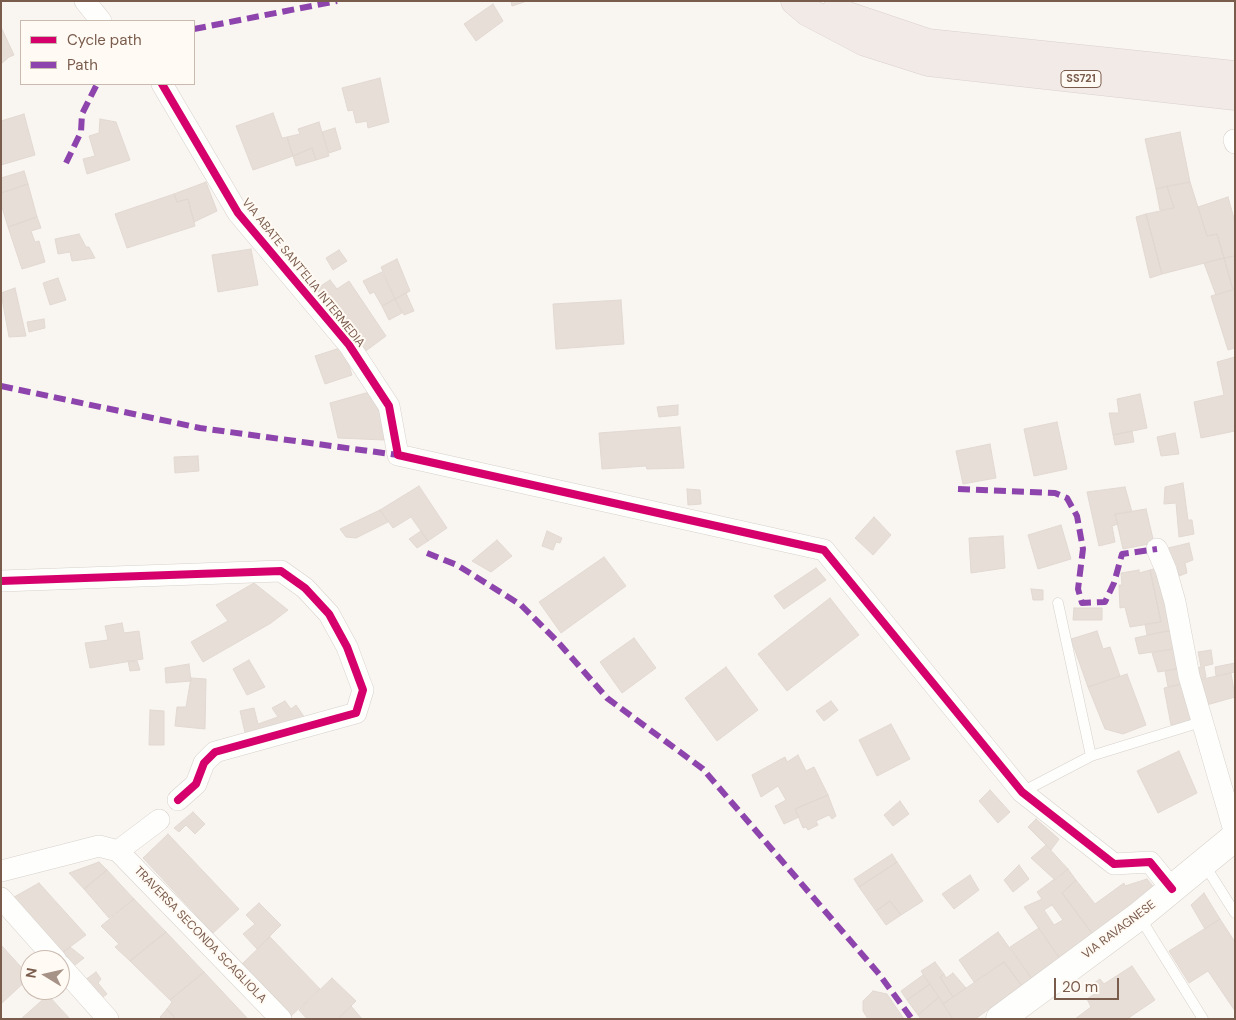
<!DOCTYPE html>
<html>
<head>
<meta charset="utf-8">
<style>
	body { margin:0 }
	#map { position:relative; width:1236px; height:1020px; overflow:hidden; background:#f9f5f0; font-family:"DM Sans",sans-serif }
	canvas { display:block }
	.frame { position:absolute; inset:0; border:2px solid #7a5c4d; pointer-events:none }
	.legend { position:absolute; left:20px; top:20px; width:175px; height:65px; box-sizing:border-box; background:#fffaf3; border:1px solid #cabbb1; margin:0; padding:6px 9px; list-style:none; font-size:15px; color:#7a5c4d }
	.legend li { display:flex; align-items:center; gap:10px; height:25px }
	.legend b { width:25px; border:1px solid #cabbb1 }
	.north { position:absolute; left:20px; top:950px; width:50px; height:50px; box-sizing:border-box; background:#fffaf3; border:1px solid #cabbb1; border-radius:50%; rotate:279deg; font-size:14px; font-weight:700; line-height:20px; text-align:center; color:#7a5c4d }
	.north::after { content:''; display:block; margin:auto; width:18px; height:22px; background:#a69286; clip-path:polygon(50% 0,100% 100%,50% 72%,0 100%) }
	.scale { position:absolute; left:1054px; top:978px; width:65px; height:22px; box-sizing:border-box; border:2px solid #7a5c4d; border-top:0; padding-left:6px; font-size:15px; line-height:18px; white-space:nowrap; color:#7a5c4d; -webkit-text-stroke:4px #fffaf3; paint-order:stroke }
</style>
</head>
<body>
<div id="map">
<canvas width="1236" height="1020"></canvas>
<div class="frame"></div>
<ul class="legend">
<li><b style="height:6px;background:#d6006c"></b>Cycle path</li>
<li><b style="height:6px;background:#8e44ad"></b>Path</li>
</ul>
<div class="north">N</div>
<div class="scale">20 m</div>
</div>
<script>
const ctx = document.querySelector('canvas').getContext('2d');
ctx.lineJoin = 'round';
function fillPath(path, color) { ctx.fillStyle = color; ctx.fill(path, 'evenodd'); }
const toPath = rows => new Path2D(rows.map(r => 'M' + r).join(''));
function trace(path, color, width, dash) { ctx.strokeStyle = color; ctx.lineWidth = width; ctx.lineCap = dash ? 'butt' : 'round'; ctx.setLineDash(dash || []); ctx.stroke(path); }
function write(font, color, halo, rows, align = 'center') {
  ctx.font = font + ' "DM Sans",sans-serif'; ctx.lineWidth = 4; ctx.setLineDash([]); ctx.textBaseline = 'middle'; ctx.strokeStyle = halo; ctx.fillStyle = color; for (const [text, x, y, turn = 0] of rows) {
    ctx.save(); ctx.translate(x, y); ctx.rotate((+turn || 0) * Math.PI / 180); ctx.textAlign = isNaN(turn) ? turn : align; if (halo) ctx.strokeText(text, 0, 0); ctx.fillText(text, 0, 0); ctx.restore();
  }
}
const building = toPath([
	[511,1,527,1,512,6,511,1],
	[493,4,503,21,476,41,464,24,493,4],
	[1,27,14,55,9,57,1,64,1,27],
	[380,78,389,122,368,128,367,121,356,123,353,110,348,111,342,88,380,78],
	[273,113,282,138,287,137,293,156,253,170,236,126,273,113],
	[24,114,35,155,1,165,1,121,24,114],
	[100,119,116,122,130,160,87,174,83,159,95,156,89,136,99,133,100,119],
	[319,122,329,156,316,160,312,148,293,156,287,137,300,134,298,129,319,122],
	[335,128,341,149,329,153,322,132,335,128],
	[1180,132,1190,182,1156,189,1145,139,1180,132],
	[312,148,316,160,296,166,293,156,312,148],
	[24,171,28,184,1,193,1,178,24,171],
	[206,182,217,211,194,222,188,199,177,202,174,194,206,182],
	[1190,182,1207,236,1217,234,1224,258,1162,274,1146,214,1174,208,1167,186,1190,182],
	[28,184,37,217,8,227,1,204,1,193,28,184],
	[1167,186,1174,208,1160,210,1156,189,1167,186],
	[174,194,177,202,188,199,195,226,127,248,115,214,174,194],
	[1228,197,1235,222,1235,256,1224,258,1217,234,1207,236,1198,207,1228,197],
	[1146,214,1162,274,1150,278,1136,217,1146,214],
	[37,217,41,228,31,231,35,242,39,241,45,262,22,269,8,227,37,217],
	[79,234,86,247,89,247,95,258,72,261,70,252,58,254,55,239,79,234],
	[251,249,258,285,218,292,212,255,251,249],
	[339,250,347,261,333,270,326,258,339,250],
	[1235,256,1235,289,1233,290,1224,258,1235,256],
	[1224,258,1233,290,1216,295,1204,263,1224,258],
	[397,259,410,291,395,299,381,267,397,259],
	[382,272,395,299,382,306,374,292,370,294,363,281,382,272],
	[58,278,66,300,50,305,43,283,58,278],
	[330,280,337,289,349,281,386,336,363,353,316,289,330,280],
	[15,288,26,336,9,337,1,293,15,288],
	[1235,289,1235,348,1228,350,1211,296,1235,289],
	[406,293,414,311,404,315,395,299,406,293],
	[395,299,402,313,389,320,382,306,395,299],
	[621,300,624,344,556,349,553,304,621,300],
	[44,319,45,328,29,332,27,322,44,319],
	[343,347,352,375,325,384,315,356,343,347],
	[1235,357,1235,431,1201,438,1194,402,1224,395,1217,362,1235,357],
	[373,391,385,424,384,440,338,438,330,403,373,391],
	[1140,394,1147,428,1113,435,1109,413,1119,413,1117,399,1140,394],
	[678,405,678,415,659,417,657,407,678,405],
	[1057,422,1067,469,1034,476,1024,429,1057,422],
	[680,427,684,468,647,469,646,466,602,469,599,433,680,427],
	[1132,431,1134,442,1115,445,1113,435,1132,431],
	[1175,433,1179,454,1161,456,1157,437,1175,433],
	[990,444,996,478,963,484,956,451,990,444],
	[198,456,199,471,175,473,174,457,198,456],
	[1183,483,1188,520,1192,520,1194,534,1179,537,1176,503,1164,504,1165,487,1183,483],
	[419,486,447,528,428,541,411,517,393,528,380,510,419,486],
	[1125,487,1132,512,1115,514,1118,524,1112,526,1115,542,1099,546,1087,492,1125,487],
	[687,489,700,490,701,504,688,505,687,489],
	[1146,509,1154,543,1123,549,1115,514,1146,509],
	[380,510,388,522,356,538,346,537,340,529,380,510],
	[874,517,891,535,873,555,855,538,874,517],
	[1061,525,1071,559,1038,569,1028,535,1061,525],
	[421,531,428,541,417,548,409,539,421,531],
	[547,531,562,538,560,543,556,542,553,550,542,546,547,531],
	[1003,536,1005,568,971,573,969,538,1003,536],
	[497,540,512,556,491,572,472,561,497,540],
	[1189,543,1193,560,1185,563,1187,573,1179,576,1177,565,1168,566,1164,549,1189,543],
	[604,557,626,586,561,633,539,602,604,557],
	[1160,567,1172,630,1147,635,1145,624,1161,622,1150,570,1160,567],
	[816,568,826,580,784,609,774,596,816,568],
	[1139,570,1139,573,1150,570,1161,622,1130,627,1125,607,1120,608,1119,585,1122,585,1121,573,1139,570],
	[254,583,288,610,271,623,203,662,191,642,228,621,216,605,254,583],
	[1031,589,1043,590,1043,600,1033,600,1031,589],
	[830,598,859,635,787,691,758,654,830,598],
	[1074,608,1102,608,1102,620,1073,620,1074,608],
	[122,623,124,633,139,631,143,659,90,668,85,643,108,640,105,626,122,623],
	[1176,629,1179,648,1139,654,1135,638,1176,629],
	[1097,631,1103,649,1110,647,1120,676,1088,687,1071,639,1097,631],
	[634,638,656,668,622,693,600,662,634,638],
	[1179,648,1182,668,1158,672,1152,653,1179,648],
	[1211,650,1213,664,1204,666,1206,677,1194,681,1192,670,1201,667,1198,652,1211,650],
	[249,660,265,687,247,695,233,669,249,660],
	[128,661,137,661,140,670,130,671,128,661],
	[1235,663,1235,672,1216,676,1215,667,1235,663],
	[189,664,191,681,166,683,165,668,189,664],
	[726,667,758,710,717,741,685,698,726,667],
	[1182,668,1186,683,1168,687,1165,671,1182,668],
	[1231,673,1235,697,1203,706,1194,681,1231,673],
	[1127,674,1146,725,1123,734,1105,729,1088,687,1127,674],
	[191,678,206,679,205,729,175,726,177,707,186,707,191,678],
	[1186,683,1193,721,1171,725,1164,688,1186,683],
	[285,701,291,709,296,705,305,718,246,737,240,711,254,708,258,724,278,717,272,708,285,701],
	[831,701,838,710,824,721,816,711,831,701],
	[150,710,164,711,164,745,149,745,150,710],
	[891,724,910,759,877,776,859,740,891,724],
	[1179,751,1197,793,1158,813,1137,771,1179,751],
	[798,755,806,771,814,767,828,795,795,809,799,817,784,824,775,806,786,800,778,786,761,797,752,775,785,757,787,762,798,755],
	[990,790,1010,812,998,823,979,801,990,790],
	[828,795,836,816,832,819,829,815,816,821,818,825,808,830,806,827,803,828,795,809,828,795],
	[900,801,909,814,893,826,884,815,900,801],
	[193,812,205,824,195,834,186,825,179,832,174,828,193,812],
	[1036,819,1059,839,1051,850,1028,827,1036,819],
	[168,834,239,909,213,933,143,858,168,834],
	[1046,845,1068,869,1055,880,1031,858,1046,845],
	[892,854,897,862,859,887,854,879,892,854],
	[99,862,107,870,84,889,69,873,99,862],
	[897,862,923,901,901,915,890,901,876,911,859,887,897,862],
	[1019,865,1029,879,1013,892,1004,880,1019,865],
	[1068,869,1076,880,1062,893,1094,936,1060,959,1024,907,1042,899,1037,892,1068,869],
	[1052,905,1063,920,1054,925,1044,910,1052,905],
	[107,870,134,899,109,918,84,889,107,870],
	[970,875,979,890,954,909,942,894,970,875],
	[1147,879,1157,891,1094,936,1062,893,1076,880,1095,904,1124,883,1125,886,1147,879],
	[39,883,86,935,58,956,7,901,39,883],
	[1204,893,1220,919,1205,929,1191,905,1204,893],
	[134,899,166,932,130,961,115,947,119,944,101,926,134,899],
	[890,901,901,915,886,925,876,911,890,901],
	[259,903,281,925,257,949,243,934,255,924,246,915,259,903],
	[1220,919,1235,942,1235,1011,1208,971,1189,983,1169,951,1220,919],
	[1039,928,1060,959,1032,979,1010,947,1039,928],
	[166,932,204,972,170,1000,130,961,166,932],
	[998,932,1032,979,1022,986,1004,962,974,982,959,960,998,932],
	[270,937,320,989,291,1016,242,964,270,937],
	[1,945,30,977,2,1003,1,1002,1,945],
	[70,947,84,958,70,969,58,956,70,947],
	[935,962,944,974,940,977,953,997,943,1004,921,971,935,962],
	[1004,962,1022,986,975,1019,953,1019,943,1004,1004,962],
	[1132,966,1155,1000,1127,1019,1075,1019,1091,1007,1087,999,1096,993,1091,985,1100,979,1104,984,1132,966],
	[96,972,101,979,98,983,107,994,98,1001,81,983,96,972],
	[204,972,248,1019,176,1019,167,1009,172,1002,170,1000,204,972],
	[953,973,966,988,953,997,940,977,944,974,946,978,953,973],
	[923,975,930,984,907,1000,901,991,923,975],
	[332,978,356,1001,338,1019,307,1019,299,1010,332,978],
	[930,984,939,997,918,1015,907,1000,930,984],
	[873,991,887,994,904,1019,868,1019,863,1011,863,1001,873,991],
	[48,995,70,1019,21,1019,48,995],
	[939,997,953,1019,921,1019,918,1015,939,997],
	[351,1006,362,1019,338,1019,351,1006],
	[167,1009,176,1019,162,1019,160,1017,167,1009]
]);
fillPath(building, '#e6ded7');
trace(building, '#e2d8d2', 1);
const lane = toPath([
	[1058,603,1091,756],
	[1022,792,1091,756,1201,722],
	[1204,864,1235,913],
	[1139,916,1203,1019]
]);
const street = toPath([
	[85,1,101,21],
	[162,84,238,213,349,345,389,406,398,455,824,550,1022,792,1114,864,1150,862,1172,889],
	[1234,140,1235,143],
	[1157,549,1166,570,1175,602,1189,676,1235,834],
	[1,581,281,571,305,588,329,614,347,647,363,690,356,713,215,752,204,763,196,784,178,800],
	[118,851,281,1019],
	[118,851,159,820],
	[1,871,99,846,118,851],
	[1,898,56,960],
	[60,965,108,1019]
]);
const secondary = toPath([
	[1000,1019,1139,916,1235,837]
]);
const highway = toPath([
	[795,1,808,12,865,42,928,62,1235,96],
	[837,9,845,15,928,43,1235,75]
]);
trace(lane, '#d7d1cb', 11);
trace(street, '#d7d1cb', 22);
trace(secondary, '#d9d2cb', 29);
trace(highway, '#dad1cc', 29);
trace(lane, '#fefefd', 10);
trace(street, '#fefefd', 21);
trace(secondary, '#fefefd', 28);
trace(highway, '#f2eae7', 28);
trace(toPath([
	[194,29,337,1],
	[66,163,81,132,82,114,97,84],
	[1,386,200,428,398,455],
	[958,489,1055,493,1067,498,1077,516,1083,549,1078,589,1082,603,1105,602,1114,583,1122,554,1157,549],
	[427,553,457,565,521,605,558,642,607,698,703,769,879,974,912,1019]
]), '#8e44ad', 6, [12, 6]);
trace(toPath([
	[162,84,238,213,349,345,389,406,398,455,824,550,1022,792,1114,864,1150,862,1172,889],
	[1,581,281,571,305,588,329,614,347,647,363,690,356,713,215,752,204,763,196,784,178,800]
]), '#d6006c', 8);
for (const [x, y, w] of [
	[1081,79,40]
]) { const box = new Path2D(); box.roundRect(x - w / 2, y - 8.5, w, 17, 4); ctx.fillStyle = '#fffaf3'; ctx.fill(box); trace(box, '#7a5c4d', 1); }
write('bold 11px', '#7a5c4d', null, [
	["SS721",1081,79]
]);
write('12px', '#7a5c4d', '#fffaf3', [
	["VIA ABATE SANT'ELIA INTERMEDIA",303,273,51],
	["VIA RAVAGNESE",1119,930,-37],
	["TRAVERSA SECONDA SCAGLIOLA",200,935,46]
]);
</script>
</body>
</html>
